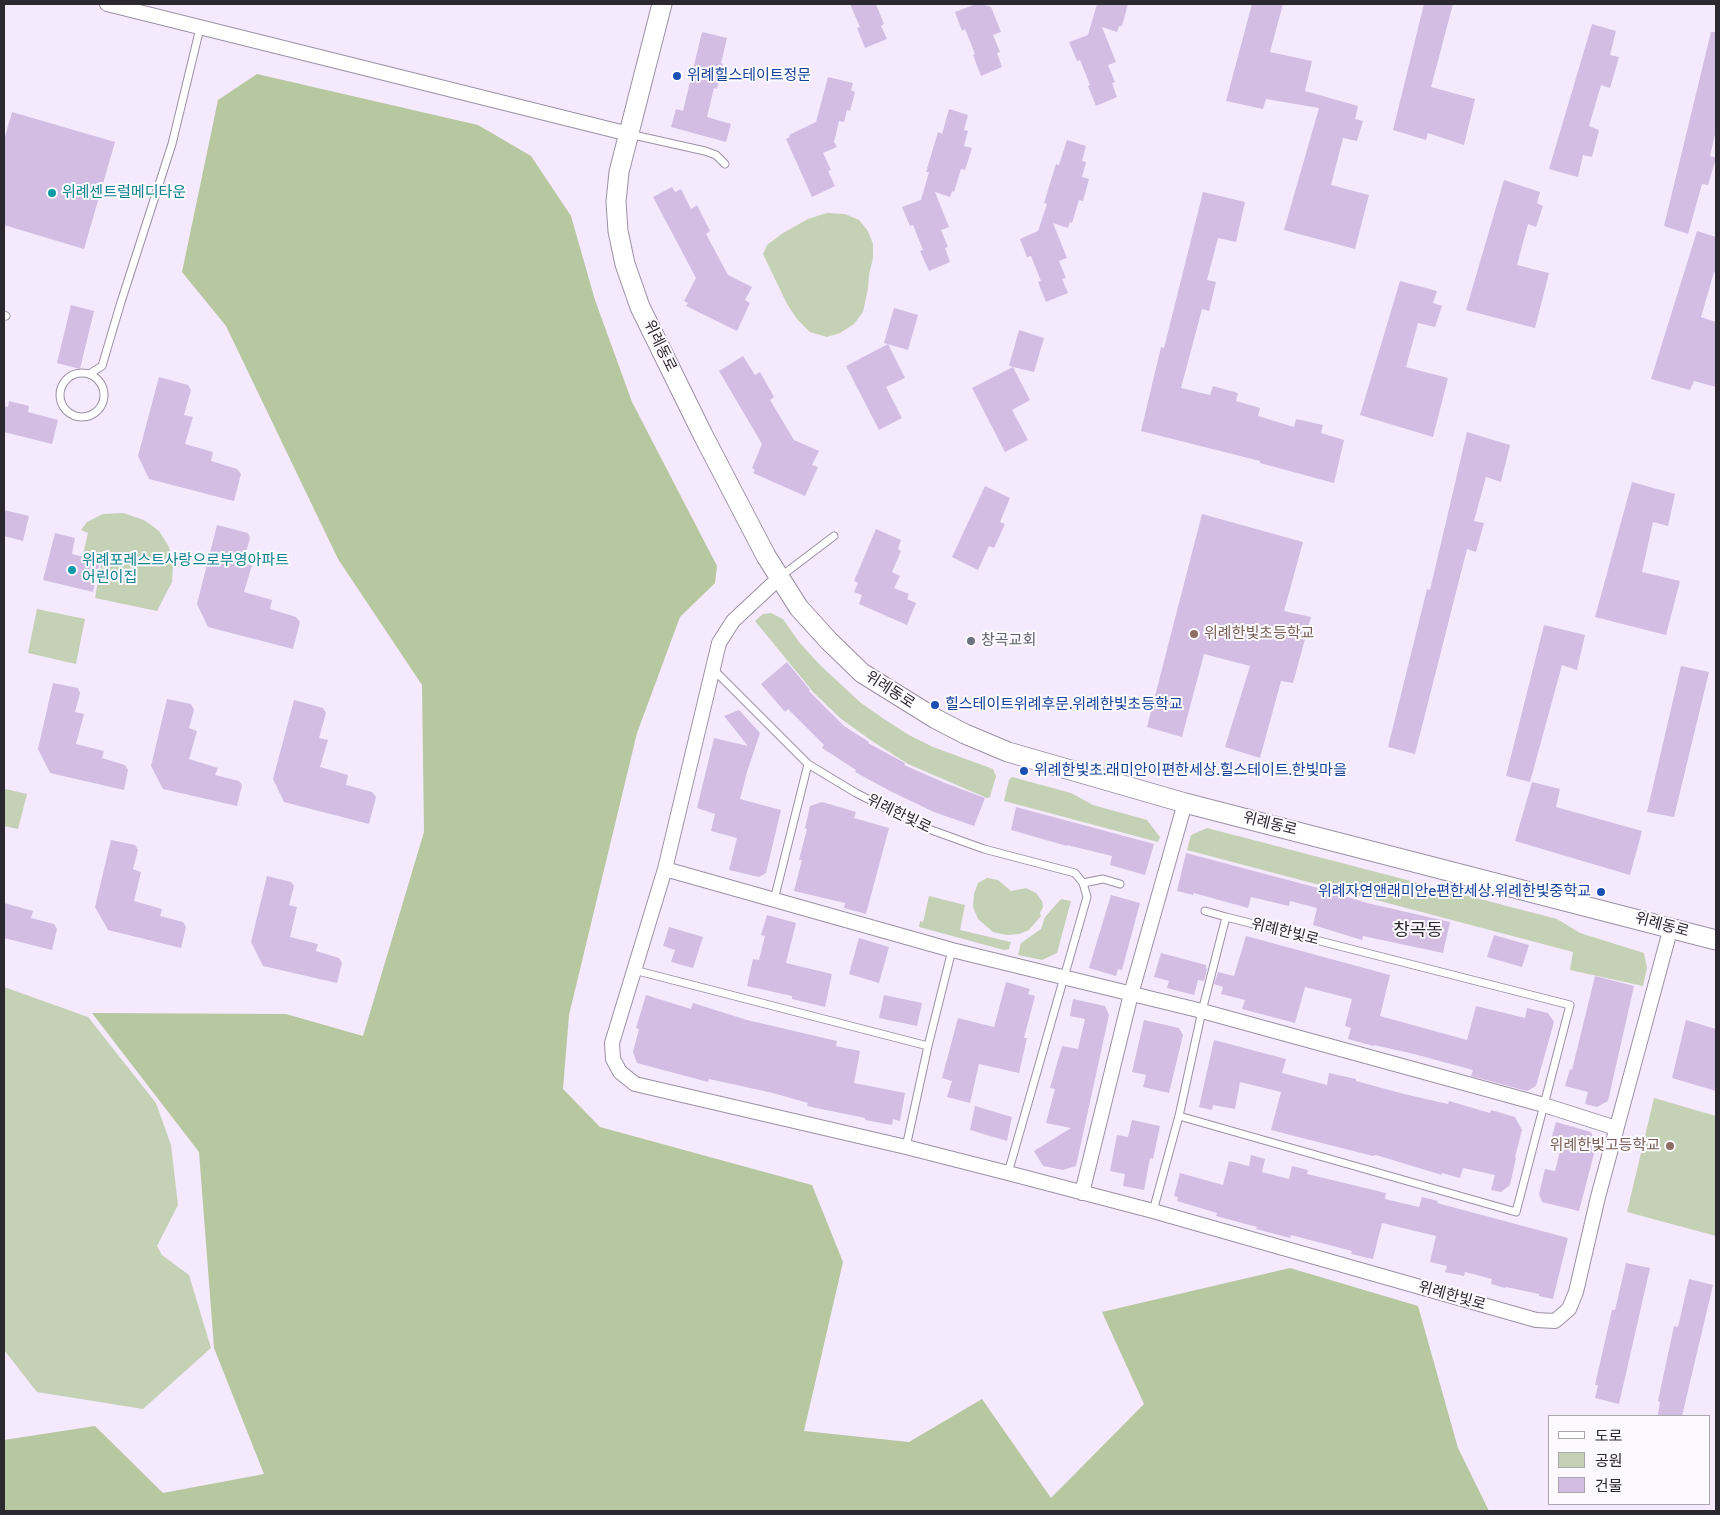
<!DOCTYPE html>
<html>
<head>
<meta charset="utf-8">
<style>
	body { margin:0 }
	#map { position:relative; width:1720px; height:1515px; overflow:hidden; background:#f5e9fe; font-family:Cabin,"Noto Sans KR",sans-serif }
	canvas { display:block }
	.frame { position:absolute; inset:0; border:5px solid #2c282f; pointer-events:none }
	.legend { position:absolute; left:1548px; top:1415px; width:162px; height:90px; box-sizing:border-box; background:#fdfaff; border:1px solid #a9a6ac; margin:0; padding:6px 9px; list-style:none; font-size:15px; color:#2c282f }
	.legend li { display:flex; align-items:center; gap:10px; height:25px }
	.legend b { width:25px; border:1px solid #a9a6ac }
</style>
</head>
<body>
<div id="map">
<canvas width="1720" height="1515"></canvas>
<div class="frame"></div>
<ul class="legend">
<li><b style="height:6px;background:#fff"></b>도로</li>
<li><b style="height:14px;background:#c5d1b5"></b>공원</li>
<li><b style="height:14px;background:#d3bde3"></b>건물</li>
</ul>
</div>
<script>
const ctx = document.querySelector('canvas').getContext('2d');
ctx.lineJoin = 'round';
function fillPath(path, color) { ctx.fillStyle = color; ctx.fill(path, 'evenodd'); }
const toPath = rows => new Path2D(rows.map(r => 'M' + r).join(''));
function trace(path, color, width, dash) { ctx.strokeStyle = color; ctx.lineWidth = width; ctx.lineCap = dash ? 'butt' : 'round'; ctx.setLineDash(dash || []); ctx.stroke(path); }
function write(font, color, halo, rows, align = 'center') {
  ctx.font = font + ' Cabin,"Noto Sans KR",sans-serif'; ctx.lineWidth = 4; ctx.setLineDash([]); ctx.textBaseline = 'middle'; ctx.strokeStyle = halo; ctx.fillStyle = color; for (const [text, x, y, turn = 0] of rows) {
    ctx.save(); ctx.translate(x, y); ctx.rotate((+turn || 0) * Math.PI / 180); ctx.textAlign = isNaN(turn) ? turn : align; if (halo) ctx.strokeText(text, 0, 0); ctx.fillText(text, 0, 0); ctx.restore();
  }
}
fillPath(toPath([
	[827,213,845,214,859,220,868,231,873,244,873,258,869,275,868,288,863,312,854,324,840,333,827,337,810,332,797,319,787,304,763,254,767,245,783,233,808,219],
	[123,513,144,520,159,531,169,547,173,565,172,582,157,611,95,598,102,558,83,554,88,533,81,530,87,522,103,514],
	[37,609,85,619,76,664,28,653],
	[771,613,783,619,799,642,820,665,861,703,884,719,909,735,933,747,993,769,996,776,990,797,987,798,908,764,872,741,840,718,814,693,755,621,763,614],
	[1012,777,1071,793,1093,805,1147,820,1160,837,1158,842,1004,801,1009,780],
	[5,789,27,794,18,829,4,826],
	[1207,828,1557,919,1580,933,1644,953,1647,968,1643,986,1570,970,1573,952,1187,850,1191,835],
	[987,878,998,880,1011,891,1026,888,1036,893,1042,901,1043,907,1040,913,1041,916,1029,930,1019,934,1007,935,993,932,978,919,973,907,974,894,978,883],
	[929,896,965,905,960,930,1011,942,1009,949,1004,950,919,927,920,921,923,922],
	[1061,899,1071,901,1057,953,1042,960,1018,955,1021,943,1041,929,1045,917],
	[4,987,88,1017,156,1103,171,1145,178,1205,157,1246,162,1255,189,1275,211,1348,143,1409,37,1392,4,1350],
	[1654,1098,1716,1116,1716,1236,1627,1212]
]), '#c5d1b5');
fillPath(toPath([
	[257,74,478,125,531,156,571,216,595,300,632,402,717,566,715,583,680,617,637,733,569,1015,563,1089,600,1127,812,1185,843,1262,804,1431,909,1442,982,1399,1051,1498,1144,1404,1102,1312,1290,1268,1418,1306,1458,1448,1489,1511,4,1511,4,1440,95,1426,163,1493,264,1474,214,1348,199,1152,92,1013,286,1014,363,1036,424,832,422,685,338,559,226,326,182,272,218,100]
]), '#b7c7a0');
fillPath(toPath([
	[850,4,876,4,884,24,881,26,887,39,865,48,857,28,860,27],
	[976,4,982,4,991,7,1001,32,993,35,1000,52,997,53,1002,67,981,76,973,55,975,54,965,29,962,31,955,12],
	[1097,4,1128,4,1122,26,1119,26,1117,32,1102,27,1116,62,1108,65,1115,82,1112,83,1117,97,1096,106,1088,86,1090,85,1080,60,1077,61,1069,42,1088,35],
	[1252,4,1283,4,1270,52,1312,61,1305,91,1358,106,1355,119,1363,121,1357,141,1343,138,1331,185,1369,195,1355,249,1284,230,1319,108,1266,99,1263,109,1226,101],
	[1424,4,1453,4,1431,87,1475,99,1464,145,1428,133,1426,140,1393,130],
	[1592,24,1616,31,1610,55,1619,57,1610,88,1601,85,1589,126,1599,130,1592,157,1583,155,1578,177,1549,169],
	[702,32,727,38,721,63,723,64,717,89,714,88,707,117,731,124,726,142,671,127,676,109,683,111],
	[1711,32,1716,32,1716,130,1710,156,1716,158,1708,185,1702,184,1688,234,1664,226],
	[828,77,853,83,851,90,855,92,850,111,847,110,844,122,839,121,834,142,837,147,823,153,831,170,828,171,835,186,812,197,786,139,790,137,789,135,816,122],
	[949,109,968,115,964,130,968,131,964,146,972,148,965,170,961,169,954,192,952,191,950,197,935,192,949,227,941,230,948,247,945,248,950,262,929,271,920,251,923,250,913,225,910,226,902,207,921,200,929,172,926,172,938,132,942,134],
	[12,112,115,142,84,249,4,225,4,140],
	[1067,140,1086,146,1082,161,1086,162,1082,177,1089,179,1083,201,1079,200,1072,223,1070,222,1068,228,1053,223,1067,258,1059,261,1066,278,1062,279,1068,293,1046,302,1038,282,1041,281,1031,256,1027,257,1020,239,1038,231,1047,204,1044,203,1056,164,1059,165],
	[1504,180,1540,192,1537,203,1543,206,1536,227,1528,224,1517,265,1549,273,1535,328,1466,310],
	[672,187,675,192,681,189,691,209,697,205,710,231,706,234,728,275,752,287,745,300,750,303,737,331,686,306,688,303,684,301,696,278,653,197],
	[1203,192,1245,202,1236,242,1218,238,1207,280,1216,282,1209,311,1202,309,1181,388,1210,395,1213,386,1238,393,1236,401,1260,408,1258,416,1294,427,1296,419,1323,425,1321,433,1344,440,1334,483,1260,463,1260,461,1141,431,1161,347,1164,348],
	[1697,231,1716,237,1716,273,1714,272,1701,317,1716,322,1716,387,1694,381,1690,390,1651,379],
	[1400,281,1437,291,1433,303,1442,306,1435,327,1418,323,1406,367,1448,378,1433,437,1360,415],
	[71,305,94,311,80,369,57,363],
	[894,308,918,315,908,350,884,343],
	[1019,330,1044,338,1034,372,1009,366],
	[888,344,905,378,886,387,902,418,879,430,846,366],
	[743,356,755,375,760,372,774,397,770,400,794,440,819,451,812,465,818,467,805,496,753,473,755,470,752,468,762,444,719,371],
	[1013,367,1030,400,1012,410,1028,440,1005,452,972,388],
	[159,377,188,385,191,390,184,415,193,417,185,444,213,452,211,461,237,469,241,474,234,501,149,479,138,456],
	[9,401,29,406,28,412,58,420,52,444,4,432,4,406,8,407],
	[1467,432,1510,445,1501,482,1486,477,1474,521,1484,523,1476,552,1467,549,1415,754,1388,747,1427,589,1430,590],
	[1632,482,1675,494,1668,526,1653,522,1642,572,1680,581,1666,635,1595,617],
	[985,486,1010,498,1000,522,1005,524,994,548,989,546,978,570,952,557],
	[4,510,29,516,23,541,4,536],
	[1202,514,1303,542,1284,611,1311,617,1293,683,1281,681,1260,758,1225,747,1250,666,1204,654,1182,737,1147,727],
	[217,525,248,533,250,538,243,563,252,565,244,592,272,600,270,609,296,617,300,622,293,649,208,627,197,604],
	[876,529,901,540,898,549,901,551,892,572,900,576,894,588,909,594,907,599,916,603,907,625,859,604,862,595,854,592,858,583,854,581],
	[55,533,75,538,72,554,100,561,93,592,43,580],
	[1544,625,1585,635,1577,670,1562,665,1530,782,1506,776],
	[787,662,810,690,809,691,844,726,869,742,868,743,905,763,904,765,945,783,985,798,974,826,934,812,890,791,855,772,856,770,822,748,824,745,788,709,785,712,761,684],
	[1681,666,1709,672,1674,817,1647,812],
	[53,683,78,688,80,693,75,712,84,714,76,744,104,751,102,758,125,765,128,770,124,790,50,773,38,749],
	[167,699,191,704,194,710,189,728,197,731,189,759,218,768,215,775,239,781,242,785,237,806,163,789,151,766],
	[294,700,323,708,326,713,319,738,328,740,320,767,348,775,346,785,372,792,376,797,369,824,284,802,273,779],
	[739,710,760,733,747,772,740,799,781,810,766,873,759,877,729,870,737,838,711,831,715,814,697,808,714,738,748,746,724,716],
	[1532,782,1560,789,1556,807,1642,831,1630,875,1515,841],
	[822,802,856,812,854,818,889,828,866,914,844,908,845,903,794,891,802,860,799,860,807,829,805,828,810,806],
	[1016,807,1154,844,1145,875,1110,865,1112,856,1067,845,1067,846,1011,830],
	[111,840,135,845,138,850,133,869,141,872,134,901,162,909,160,916,183,922,186,927,181,948,108,930,95,907],
	[1186,853,1337,893,1337,894,1367,903,1450,922,1443,953,1363,936,1362,940,1313,925,1317,908,1290,901,1289,906,1251,897,1248,908,1194,893,1193,895,1177,891],
	[267,876,291,882,294,886,289,905,297,907,290,937,318,944,316,951,339,958,342,963,337,983,263,966,251,942],
	[1111,895,1140,903,1122,970,1118,969,1116,976,1089,968],
	[4,903,33,911,31,918,54,924,57,929,52,950,4,938],
	[767,915,796,923,786,963,832,974,825,1007,792,999,792,996,747,986,753,959,759,960,765,936,761,935],
	[669,927,703,937,693,968,671,962,675,950,663,946],
	[1494,935,1529,945,1522,967,1487,957],
	[1246,936,1390,975,1380,1016,1467,1040,1476,1006,1525,1018,1527,1008,1548,1013,1554,1022,1536,1086,1527,1091,1471,1076,1473,1070,1414,1054,1374,1045,1373,1046,1348,1039,1351,1028,1345,1026,1352,999,1305,987,1295,1023,1242,1009,1245,1000,1221,994,1223,987,1214,984,1218,972,1234,976],
	[859,938,889,947,879,983,849,974],
	[1161,953,1206,965,1206,968,1207,969,1204,981,1198,980,1194,995,1167,988,1169,981,1154,977],
	[1595,976,1634,986,1608,1101,1597,1107,1585,1104,1588,1092,1565,1086,1570,1069,1572,1070],
	[1006,982,1030,989,1028,994,1035,996,1024,1038,1027,1038,1019,1073,979,1064,970,1103,947,1097,952,1081,942,1078,958,1018,994,1027],
	[646,995,691,1009,693,1003,747,1020,837,1041,836,1046,860,1051,854,1083,905,1093,900,1121,893,1119,892,1125,865,1120,865,1118,807,1106,808,1103,773,1093,709,1079,708,1082,637,1063,633,1052,639,1029,636,1028],
	[884,995,922,1003,917,1026,879,1018],
	[1073,999,1105,1006,1109,1015,1076,1166,1063,1170,1043,1166,1034,1151,1071,1128,1046,1123,1055,1089,1050,1088,1062,1046,1078,1049,1085,1019,1070,1016],
	[1144,1020,1179,1028,1183,1035,1169,1093,1143,1087,1146,1075,1132,1072],
	[1686,1020,1716,1029,1716,1091,1672,1078],
	[1214,1040,1286,1059,1282,1073,1327,1085,1329,1073,1356,1079,1356,1081,1404,1094,1448,1104,1449,1101,1490,1113,1491,1110,1515,1117,1522,1130,1515,1157,1516,1158,1510,1185,1501,1192,1491,1190,1495,1175,1463,1168,1460,1178,1442,1173,1442,1175,1376,1155,1373,1156,1271,1130,1281,1092,1240,1082,1235,1109,1213,1105,1212,1110,1199,1107],
	[975,1106,1012,1117,1007,1141,970,1130],
	[1132,1120,1160,1126,1153,1159,1150,1158,1144,1190,1123,1186,1125,1174,1110,1171,1117,1135,1128,1137],
	[1556,1122,1591,1132,1596,1146,1579,1211,1542,1202,1539,1194,1545,1169,1555,1171,1562,1143,1551,1140],
	[1251,1155,1265,1159,1262,1172,1289,1179,1292,1166,1308,1170,1307,1174,1386,1193,1385,1199,1419,1207,1422,1197,1438,1201,1437,1203,1568,1238,1553,1299,1539,1296,1539,1294,1506,1287,1505,1288,1491,1284,1492,1279,1465,1272,1464,1276,1445,1272,1447,1266,1430,1262,1436,1236,1382,1223,1373,1259,1351,1254,1352,1251,1291,1235,1290,1238,1256,1229,1257,1227,1216,1216,1217,1213,1177,1201,1178,1197,1174,1196,1180,1173,1223,1185,1229,1161,1249,1166],
	[1626,1263,1650,1268,1619,1404,1595,1398,1598,1385,1595,1385,1612,1310,1615,1310],
	[1689,1279,1713,1285,1682,1416,1665,1416,1658,1415,1660,1402,1658,1401,1674,1326,1678,1327]
]), '#d3bde3');
const lane = toPath([
	[629,134,705,151,716,155,725,164],
	[4,315,6,316],
	'60 395a22 22 0 1 1 44 0a22 22 0 1 1-44 0Z',
	[89,374,102,366,121,302,172,144,200,28],
	[780,577,834,536],
	[714,670,808,764,856,793,923,827,984,849,1075,873,1083,883,1087,897,1008,1173],
	[1083,883,1103,879,1120,884],
	[774,900,808,764],
	[1205,911,1226,917],
	[634,970,928,1046],
	[906,1147,928,1046,952,950],
	[1153,1211,1179,1116,1202,1011,1226,917,1570,1005,1516,1212,1179,1116]
]);
const street = toPath([
	[107,4,629,134],
	[779,578,733,621,719,643,665,869,612,1043,613,1059,620,1072,635,1084,906,1147,1008,1173,1153,1211,1536,1320,1555,1321,1569,1309,1576,1292,1598,1197,1671,927],
	[665,869,952,950,1202,1011,1544,1105,1616,1128],
	[1082,1193,1131,994,1185,803]
]);
const secondary = toPath([
	[662,4,619,172,616,202,618,231,625,264,640,307,703,435,766,556,799,608,829,641,862,673,936,719,965,734,1008,752,1185,803,1716,940]
]);
trace(lane, '#9b90a4', 9);
trace(street, '#9b90a4', 16);
trace(secondary, '#9b90a4', 21);
trace(lane, '#fff', 7);
trace(street, '#fff', 14);
trace(secondary, '#fff', 19);
for (const [x, y, r, color] of [
	[677,76,5,"#1a4fb4"],
	[52,193,5,"#0f9aa8"],
	[72,570,5,"#0f9aa8"],
	[1194,634,5,"#8d6e63"],
	[971,641,5,"#6b7280"],
	[935,705,5,"#1a4fb4"],
	[1024,771,5,"#1a4fb4"],
	[1601,892,5,"#1a4fb4"],
	[1670,1146,5,"#8d6e63"]
]) { const dot = new Path2D(); dot.arc(x, y, r, 0, 2 * Math.PI); ctx.fillStyle = color; ctx.fill(dot); trace(dot, '#fdfaff', 2); }
write('15px', '#164399', '#fdfaff', [
	["위례힐스테이트정문",687,76],
	["힐스테이트위례후문.위례한빛초등학교",945,705],
	["위례한빛초.래미안이편한세상.힐스테이트.한빛마을",1034,771],
	["위례자연앤래미안e편한세상.위례한빛중학교",1591,892,"right"]
], 'left');
write('15px', '#0d838f', '#fdfaff', [
	["위례센트럴메디타운",62,193],
	["위례포레스트사랑으로부영아파트",82,561],
	["어린이집",82,578]
], 'left');
write('15px', '#2c282f', '#fdfaff', [
	["위례동로",660,346,64],
	["위례동로",890,690,33],
	["위례한빛로",899,814,26],
	["위례동로",1270,824,14],
	["위례동로",1662,925,15],
	["위례한빛로",1285,932,14],
	["위례한빛로",1452,1296,16]
]);
write('15px', '#785e54', '#fdfaff', [
	["위례한빛초등학교",1204,634],
	["위례한빛고등학교",1660,1146,"right"]
], 'left');
write('15px', '#5b616d', '#fdfaff', [
	["창곡교회",981,641]
], 'left');
write('18px', '#2c282f', '#fdfaff', [
	["창곡동",1418,931]
]);
</script>
</body>
</html>
